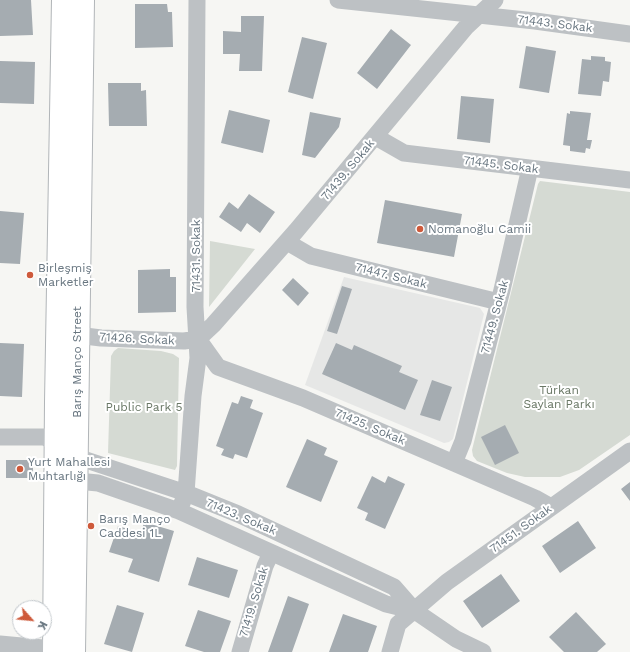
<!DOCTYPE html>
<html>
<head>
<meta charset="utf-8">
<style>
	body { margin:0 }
	#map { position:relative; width:630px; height:652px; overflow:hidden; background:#f6f6f3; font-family:"Work Sans",sans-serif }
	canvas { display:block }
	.north { position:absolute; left:12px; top:600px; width:40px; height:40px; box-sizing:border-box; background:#fff; border:1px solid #c3c8cc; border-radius:50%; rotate:117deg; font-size:11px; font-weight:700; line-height:16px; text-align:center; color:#687680 }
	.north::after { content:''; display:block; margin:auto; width:14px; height:18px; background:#ce5a3b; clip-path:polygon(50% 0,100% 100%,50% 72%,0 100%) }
</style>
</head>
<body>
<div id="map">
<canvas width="630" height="652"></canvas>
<div class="north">K</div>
</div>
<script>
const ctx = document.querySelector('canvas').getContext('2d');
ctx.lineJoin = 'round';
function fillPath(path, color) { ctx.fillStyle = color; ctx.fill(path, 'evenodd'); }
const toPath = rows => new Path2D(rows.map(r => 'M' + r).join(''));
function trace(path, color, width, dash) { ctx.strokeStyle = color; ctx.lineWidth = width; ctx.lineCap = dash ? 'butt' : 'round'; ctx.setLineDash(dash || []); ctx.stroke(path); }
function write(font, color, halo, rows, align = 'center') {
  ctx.font = font + ' "Work Sans",sans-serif'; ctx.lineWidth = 4; ctx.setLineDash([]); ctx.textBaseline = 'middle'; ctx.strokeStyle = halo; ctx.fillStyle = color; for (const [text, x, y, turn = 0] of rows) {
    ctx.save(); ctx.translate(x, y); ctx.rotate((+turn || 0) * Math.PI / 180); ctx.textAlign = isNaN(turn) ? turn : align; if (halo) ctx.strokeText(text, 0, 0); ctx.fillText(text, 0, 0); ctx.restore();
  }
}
fillPath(toPath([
	[344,277,480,308,484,314,453,439,449,442,444,443,305,385]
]), '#e6e7e6');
fillPath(toPath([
	[540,181,630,192,630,435,579,470,560,477,525,477,507,473,477,461,473,456,472,450,538,184],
	[210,241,255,249,209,307],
	[118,348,161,351,173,354,179,358,177,466,175,470,108,453,111,356,114,351]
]), '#d5dad3');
fillPath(toPath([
	[0,0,31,0,33,35,0,36],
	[135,4,167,4,168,12,172,12,173,47,135,48],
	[241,16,264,16,262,71,239,71,240,54,223,54,223,31,241,32],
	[391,29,411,45,377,89,357,73],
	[302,37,327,43,313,99,288,92],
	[526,46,556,51,549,93,519,88],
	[591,56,605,57,605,61,611,62,609,82,603,81,601,96,578,94,582,59,591,60],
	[0,61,35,62,34,104,0,103],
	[108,83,141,83,141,91,146,90,147,126,109,126],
	[461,96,494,99,490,143,457,139],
	[229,110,270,120,263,153,221,143],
	[570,111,591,113,587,140,592,140,590,149,586,148,585,153,570,151,570,146,563,145,567,113,570,114],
	[310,112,341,118,339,127,315,158,302,155],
	[249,194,275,212,260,233,247,223,241,232,219,217,229,202,238,209],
	[385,200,462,214,454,257,377,243],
	[0,211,24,213,20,264,0,263],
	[170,269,170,277,176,277,176,312,138,313,138,270],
	[293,278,309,293,298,306,282,290],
	[342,286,352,289,337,334,327,331],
	[0,343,24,344,22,397,0,396],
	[336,343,352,350,354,345,402,366,399,372,418,380,405,410,322,374],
	[432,380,452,387,440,421,420,415],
	[241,396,253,400,250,408,263,413,247,458,235,454,233,459,221,455,224,449,216,446,232,402,238,404],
	[505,425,519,453,495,465,481,437],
	[307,439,327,448,324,455,338,461,321,502,286,487],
	[6,460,33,460,33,478,6,478],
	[372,476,385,483,388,476,405,484,385,529,365,520,368,513,357,508],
	[630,482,630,501,621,489],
	[578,521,596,548,560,573,542,546],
	[144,522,174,531,159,582,128,572,133,559,109,552,118,526,141,533],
	[197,557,238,570,229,598,188,585],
	[501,574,520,601,482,628,463,601],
	[288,596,309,604,292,652,268,652],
	[117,605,144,613,132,652,104,644],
	[198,610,231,621,220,652,204,652,185,646],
	[576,612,606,644,597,652,564,652,549,637],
	[343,614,377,626,368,652,329,652]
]), '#a5acb1');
const major = toPath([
	[54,652,56,402,63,0],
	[74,652,83,0]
]);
trace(major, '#b1b5b8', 24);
trace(toPath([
	[338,0,535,21,630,34],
	[376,137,404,153,630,180],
	[287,242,311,256,499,302],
	[77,335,101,338,184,341,198,339],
	[198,339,213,325,296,231,466,27,495,0],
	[198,339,218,367,303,398,535,498,551,507],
	[0,437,45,437,77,457,186,493,238,514,394,587,415,611,456,639,483,652],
	[454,463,463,441,502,290,530,168],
	[65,477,77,481,98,483,179,511,386,604,415,611],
	[179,511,186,493,193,396,198,358,195,307,197,0],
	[0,644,54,649],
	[240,652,265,566,271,553],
	[390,652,398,624,447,582,630,451]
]), '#bdc1c4', 17);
trace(major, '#fff', 22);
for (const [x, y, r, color] of [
	[420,229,4,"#ce5a3b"],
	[30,275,4,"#ce5a3b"],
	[20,469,4,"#ce5a3b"],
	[91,526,4,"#ce5a3b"]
]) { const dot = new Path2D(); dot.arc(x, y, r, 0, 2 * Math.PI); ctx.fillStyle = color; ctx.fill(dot); trace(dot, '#fff', 1.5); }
write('12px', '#687680', '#fff', [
	["71443. Sokak",555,24,7],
	["71445. Sokak",501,165,7],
	["71439. Sokak",348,170,-50],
	["71431. Sokak",196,256,-90],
	["71447. Sokak",391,276,14],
	["71449. Sokak",495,317,-75],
	["71426. Sokak",137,339,3],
	["Barış Manço Street",77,362,-90],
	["71425. Sokak",370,427,23],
	["71423. Sokak",241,517,23],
	["71451. Sokak",521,529,-36],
	["71419. Sokak",254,602,-73]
]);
write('12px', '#687680', '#fff', [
	["Nomanoğlu Camii",428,229],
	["Birleşmiş",38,268],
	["Marketler",38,282],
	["Yurt Mahallesi",28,462],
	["Muhtarlığı",28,476],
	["Barış Manço",99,519],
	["Caddesi 1L",99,533]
], 'left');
write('12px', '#6a7866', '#fff', [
	["Türkan",559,390],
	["Saylan Parkı",559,404],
	["Public Park 5",144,407]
]);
</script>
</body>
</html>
